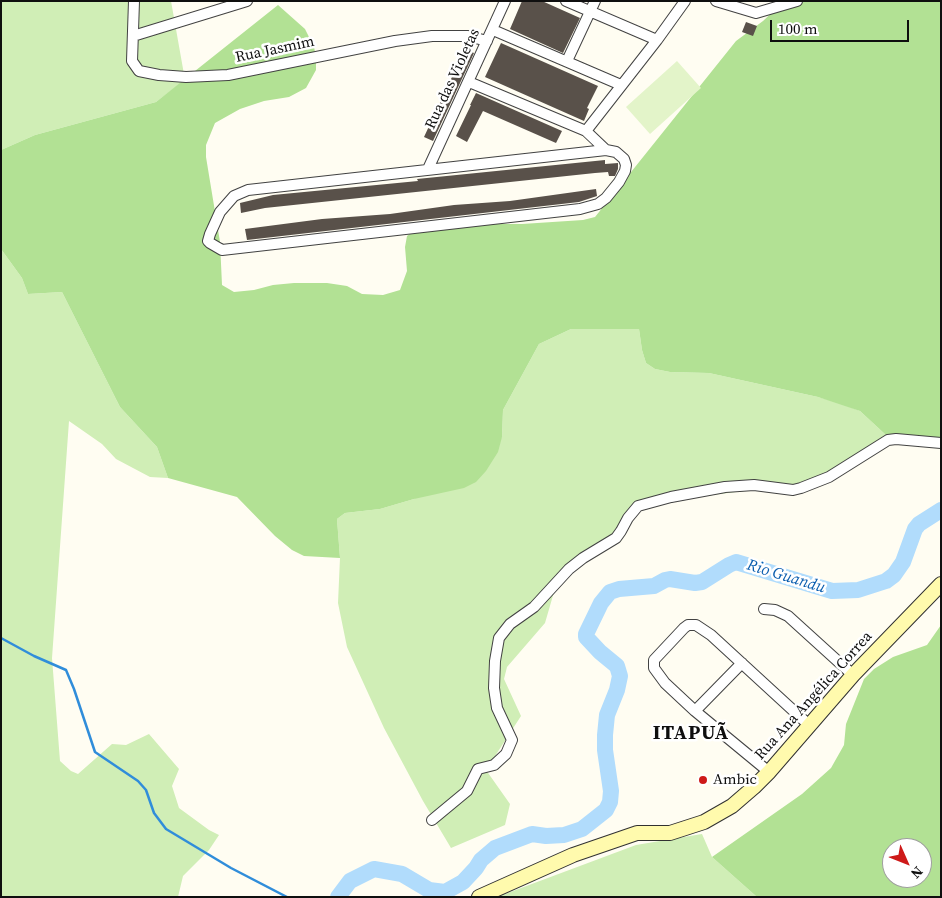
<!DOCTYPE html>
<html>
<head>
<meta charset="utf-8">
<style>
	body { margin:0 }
	#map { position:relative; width:942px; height:898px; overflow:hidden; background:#fffdf2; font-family:"Source Serif 4",serif }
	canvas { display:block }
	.frame { position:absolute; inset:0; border:2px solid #0f0f0f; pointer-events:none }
	.north { position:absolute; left:882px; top:838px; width:50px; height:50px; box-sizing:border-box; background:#fff; border:1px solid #9f9f9f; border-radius:50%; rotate:134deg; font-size:14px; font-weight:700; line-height:20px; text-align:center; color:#0f0f0f }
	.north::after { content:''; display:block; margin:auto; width:18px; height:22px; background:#ce1a19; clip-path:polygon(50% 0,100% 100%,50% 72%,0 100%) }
	.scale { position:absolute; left:770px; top:20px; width:139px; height:22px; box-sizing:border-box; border:2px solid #0f0f0f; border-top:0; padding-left:6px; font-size:15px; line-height:18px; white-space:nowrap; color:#0f0f0f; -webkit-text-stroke:4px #fff; paint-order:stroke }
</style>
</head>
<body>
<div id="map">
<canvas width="942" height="898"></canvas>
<div class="frame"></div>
<div class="north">N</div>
<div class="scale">100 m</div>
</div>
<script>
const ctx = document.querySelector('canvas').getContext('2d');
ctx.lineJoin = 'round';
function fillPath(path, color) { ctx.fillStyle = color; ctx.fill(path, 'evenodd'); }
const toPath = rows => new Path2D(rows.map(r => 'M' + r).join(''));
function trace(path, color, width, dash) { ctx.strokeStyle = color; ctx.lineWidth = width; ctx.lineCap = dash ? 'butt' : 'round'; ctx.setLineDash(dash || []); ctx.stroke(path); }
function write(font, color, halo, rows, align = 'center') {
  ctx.font = font + ' "Source Serif 4",serif'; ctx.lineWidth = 5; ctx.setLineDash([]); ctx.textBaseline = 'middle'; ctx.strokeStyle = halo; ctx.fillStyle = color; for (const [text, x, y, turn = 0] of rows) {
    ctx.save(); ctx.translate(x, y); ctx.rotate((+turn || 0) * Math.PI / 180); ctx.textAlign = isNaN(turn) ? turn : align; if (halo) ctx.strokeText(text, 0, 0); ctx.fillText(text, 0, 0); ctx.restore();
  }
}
fillPath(toPath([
	[1,1,171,1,185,80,156,102,35,135,1,150],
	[1,249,22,278,28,294,62,292,120,407,157,447,168,478,150,477,116,459,102,444,69,421,52,658,60,761,71,771,78,774,112,744,126,745,149,734,179,769,172,786,179,808,209,830,219,835,209,850,183,876,178,897,1,897],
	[571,329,639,329,642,350,646,363,655,369,670,372,709,373,818,397,840,403,860,411,887,436,889,444,801,494,769,488,671,500,643,506,631,518,621,541,608,545,580,561,554,592,545,623,507,667,504,679,521,716,486,770,510,804,505,825,451,848,423,801,384,728,347,647,338,603,340,558,337,519,345,513,380,509,414,499,502,437,503,410,539,344],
	[702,834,712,857,757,897,497,897,636,845]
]), '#d0eeb6');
fillPath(toPath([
	[784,1,941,1,941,444,887,436,860,411,818,397,709,373,670,372,655,369,646,363,642,350,639,329,571,329,539,344,503,410,502,437,498,452,486,471,476,482,464,488,414,499,380,509,345,513,337,519,340,558,304,556,292,550,275,536,237,497,168,478,157,447,120,407,62,292,28,294,22,278,1,249,1,150,35,135,156,102,278,5,305,29,314,47,316,57,316,70,306,88,289,97,264,101,240,109,215,123,206,145,206,157,220,242,222,285,234,292,254,290,273,285,294,283,327,283,347,286,362,294,383,295,400,290,407,271,405,247,407,236,414,230,478,224,522,224,583,220,595,217,736,41,763,21],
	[941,625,941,897,757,897,712,857,802,794,831,768,844,745,846,724,864,679,874,669,893,657,927,645],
	[892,848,922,848,922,878,892,878]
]), '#b2e194');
fillPath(toPath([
	[677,61,701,88,650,134,626,107]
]), '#e3f4c9');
trace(toPath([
	[1,638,34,656,66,670,74,689,95,752,138,781,146,790,154,813,166,829,231,868,287,897]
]), '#308dda', 2.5);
trace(toPath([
	[338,897,350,881,374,869,402,874,429,890,445,892,463,882,476,868,481,860,495,848,532,834,546,836,564,835,582,829,606,810,610,802,611,791,605,750,605,735,607,715,617,690,620,676,617,666,600,652,586,637,586,634,601,603,610,592,619,589,654,586,665,580,670,579,695,583,702,582,729,565,736,562,832,591,858,590,886,581,894,575,903,562,915,529,919,524,941,510]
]), '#b1dcfc', 16);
fillPath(toPath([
	[522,1,542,1,580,18,563,53,510,29],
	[746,22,757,26,753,36,742,32],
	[501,43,598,86,587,108,589,109,584,121,485,77],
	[465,49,474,53,433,141,424,137],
	[476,93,562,131,556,143,483,111,467,142,456,136,471,105,470,105],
	[605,160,605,164,618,163,618,169,615,176,609,176,608,172,595,173,265,208,241,213,240,203,273,195,418,181,417,179],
	[596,189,597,196,579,202,247,240,245,229,322,219,390,214,454,205,510,201]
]), '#59514a');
const street = toPath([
	[134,1,132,61,139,71,159,75,186,77,228,75,395,41,432,36,468,36,487,41],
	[566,1,657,40],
	[716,1,756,13,797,1],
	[493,30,621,85],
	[133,36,247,1],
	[567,61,595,1],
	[469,82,586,131,606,150,616,152,624,159,626,165,625,171,619,182,606,198,598,204,580,209,222,250,210,243,208,241,210,234,220,212,234,196,248,190,606,150],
	[586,131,657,40,685,1],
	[428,169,505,1],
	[764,609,775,610,788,616,853,675],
	[695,711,742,663],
	[769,772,695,711,665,683,654,668,654,660,684,628,688,625,696,625,711,635,809,725],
	[432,820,467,791,478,769,494,765,506,754,512,740,497,708,494,688,495,661,499,638,510,624,534,607,569,569,583,558,616,538,621,531,628,518,638,506,671,497,725,487,754,485,793,490,801,488,829,477,888,440,896,439,941,443]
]);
const secondary = toPath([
	[479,897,573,855,637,833,670,833,704,822,732,806,754,787,769,772,853,675,941,584]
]);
trace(street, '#424242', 12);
trace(secondary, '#313131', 16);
trace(street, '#fff', 10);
trace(secondary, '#fffaad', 14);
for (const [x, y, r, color] of [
	[703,780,5,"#ce1a19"]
]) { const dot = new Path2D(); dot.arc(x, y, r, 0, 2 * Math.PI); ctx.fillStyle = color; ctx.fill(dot); trace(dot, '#fff', 2); }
write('15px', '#0f0f0f', '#fff', [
	["Rua Jasmim",275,50,-12],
	["Rua das Violetas",453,79,-65],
	["Rua Ana Angélica Correa",814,696,-48]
]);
write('15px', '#0f0f0f', '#fff', [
	["Ambic",713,780]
], 'left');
write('italic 16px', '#0b5eaf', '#fff', [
	["Rio Guandu",786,577,17]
]);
ctx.letterSpacing = '1px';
write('bold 20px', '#0f0f0f', '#fff', [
	["ITAPUÃ",691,734]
]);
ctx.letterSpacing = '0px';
</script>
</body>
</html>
